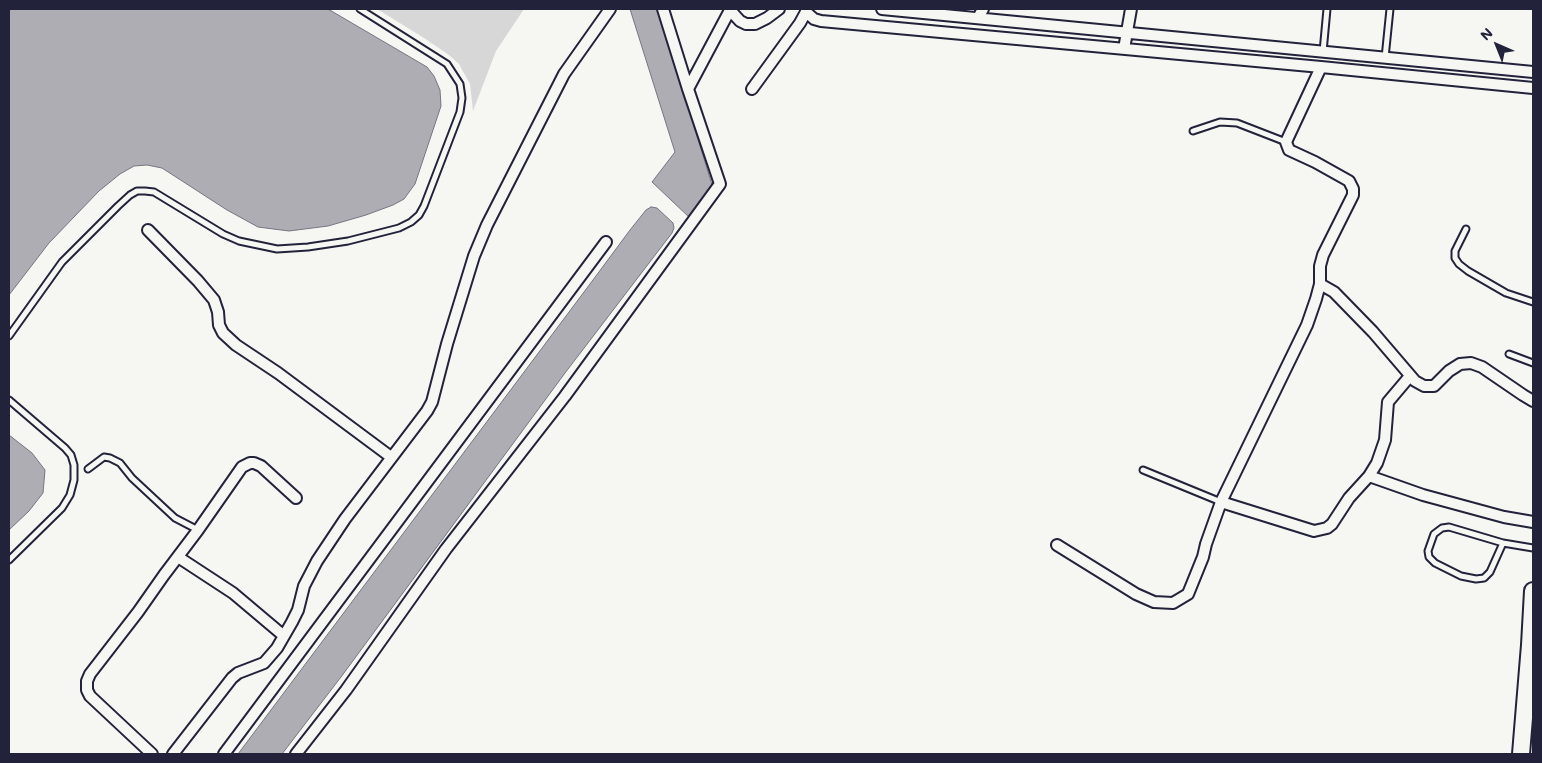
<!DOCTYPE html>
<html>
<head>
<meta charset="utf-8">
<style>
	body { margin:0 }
	#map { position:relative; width:1542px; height:763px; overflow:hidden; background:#f6f6f2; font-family:Mali,sans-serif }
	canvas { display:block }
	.frame { position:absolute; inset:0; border:10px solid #22223b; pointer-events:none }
	.north { position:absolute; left:1472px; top:20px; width:50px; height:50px; -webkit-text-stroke:4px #f6f6f2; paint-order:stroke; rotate:316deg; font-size:14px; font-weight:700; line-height:20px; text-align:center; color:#22223b }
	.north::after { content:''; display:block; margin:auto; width:18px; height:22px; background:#22223b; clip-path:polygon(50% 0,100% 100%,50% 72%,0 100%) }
</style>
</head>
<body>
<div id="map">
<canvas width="1542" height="763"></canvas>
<div class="frame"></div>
<div class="north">N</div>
</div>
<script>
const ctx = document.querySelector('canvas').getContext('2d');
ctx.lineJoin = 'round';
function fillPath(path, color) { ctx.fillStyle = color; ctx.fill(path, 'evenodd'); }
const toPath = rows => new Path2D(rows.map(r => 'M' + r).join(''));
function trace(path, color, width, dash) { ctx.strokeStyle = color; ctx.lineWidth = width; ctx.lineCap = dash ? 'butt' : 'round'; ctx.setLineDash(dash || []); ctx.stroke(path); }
fillPath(toPath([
	[377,9,524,9,496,51,473,111,470,84,459,64,449,55,424,38]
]), '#d7d7d7');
const water = toPath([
	[11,9,328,9,427,67,434,76,440,90,441,106,415,184,404,199,393,205,366,215,328,226,289,231,258,227,227,210,162,168,147,165,134,166,120,174,99,191,49,243,9,295,9,11,11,9],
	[630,9,658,9,713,188,690,218,652,182,675,152,630,9],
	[651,207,657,208,673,223,674,228,672,233,565,373,341,677,282,754,238,754,590,284,630,230,646,210,651,207],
	[9,435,32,453,45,470,43,493,29,511,9,530,9,435]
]);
fillPath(water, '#adadb3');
trace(water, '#757583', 1);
const service = toPath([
	[1323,52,1327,9],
	[1385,58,1390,9],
	[1193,131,1220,122,1237,123,1286,142],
	[1466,229,1455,251,1455,258,1459,264,1468,271,1506,293,1533,302],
	[9,336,62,262,118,206,130,195,137,191,145,191,154,192,223,234,239,241,277,249,308,247,348,241,399,228,411,222,419,215,424,206,460,112,462,98,460,84,447,64,360,9],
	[1509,354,1533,363],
	[9,400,65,448,71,455,74,465,74,480,70,495,62,508,9,560],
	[88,469,104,457,110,458,120,463,132,478,175,518,198,530],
	[1143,470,1221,502],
	[1503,543,1490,572,1484,578,1476,579,1461,576,1435,563,1429,557,1428,551,1434,534,1442,528,1449,527,1503,543,1533,548]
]);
const minor = toPath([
	[663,9,688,89],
	[729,9,740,21,746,24,755,24,767,18,779,9],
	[882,9,1533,72],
	[806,12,814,19,821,21,1321,67,1533,88],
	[978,18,983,9],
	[1124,49,1131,9],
	[752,89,800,23,806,12,806,9],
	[148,230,198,281,214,300,218,312,219,325,223,333,236,345,278,373,391,457],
	[1320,284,1320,266,1323,255,1353,195,1353,189,1349,181,1315,162,1289,150,1286,142,1321,67],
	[1369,476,1423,495,1504,517,1533,522],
	[1221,502,1314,531,1327,528,1332,524,1349,498,1369,476,1377,463,1385,440,1388,402,1410,376],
	[1057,545,1136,594,1154,602,1173,603,1188,594,1203,557,1206,544,1221,502,1307,325,1316,299,1320,284,1334,292,1373,332,1415,381,1424,386,1434,386,1449,371,1460,364,1471,363,1482,367,1523,395,1533,401],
	[178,557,233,593,284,636],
	[152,754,90,696,87,690,87,681,90,674,138,612,164,575,198,530,242,467,250,463,254,463,261,466,296,498],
	[173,754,232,678,238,673,264,663,277,648,292,622,298,610,304,586,317,561,345,519,427,411,432,402,447,344,474,256,487,225,564,74,610,9],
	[224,754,606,242],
	[296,754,346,690,446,549,565,396,720,184,688,89,730,10]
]);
const primary = toPath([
	[1521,754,1530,645,1533,591]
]);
trace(service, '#22223b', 9);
trace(minor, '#22223b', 14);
trace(primary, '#22223b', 20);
trace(service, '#f6f6f2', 5);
trace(minor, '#f6f6f2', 10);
trace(primary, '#f6f6f2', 16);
</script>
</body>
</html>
